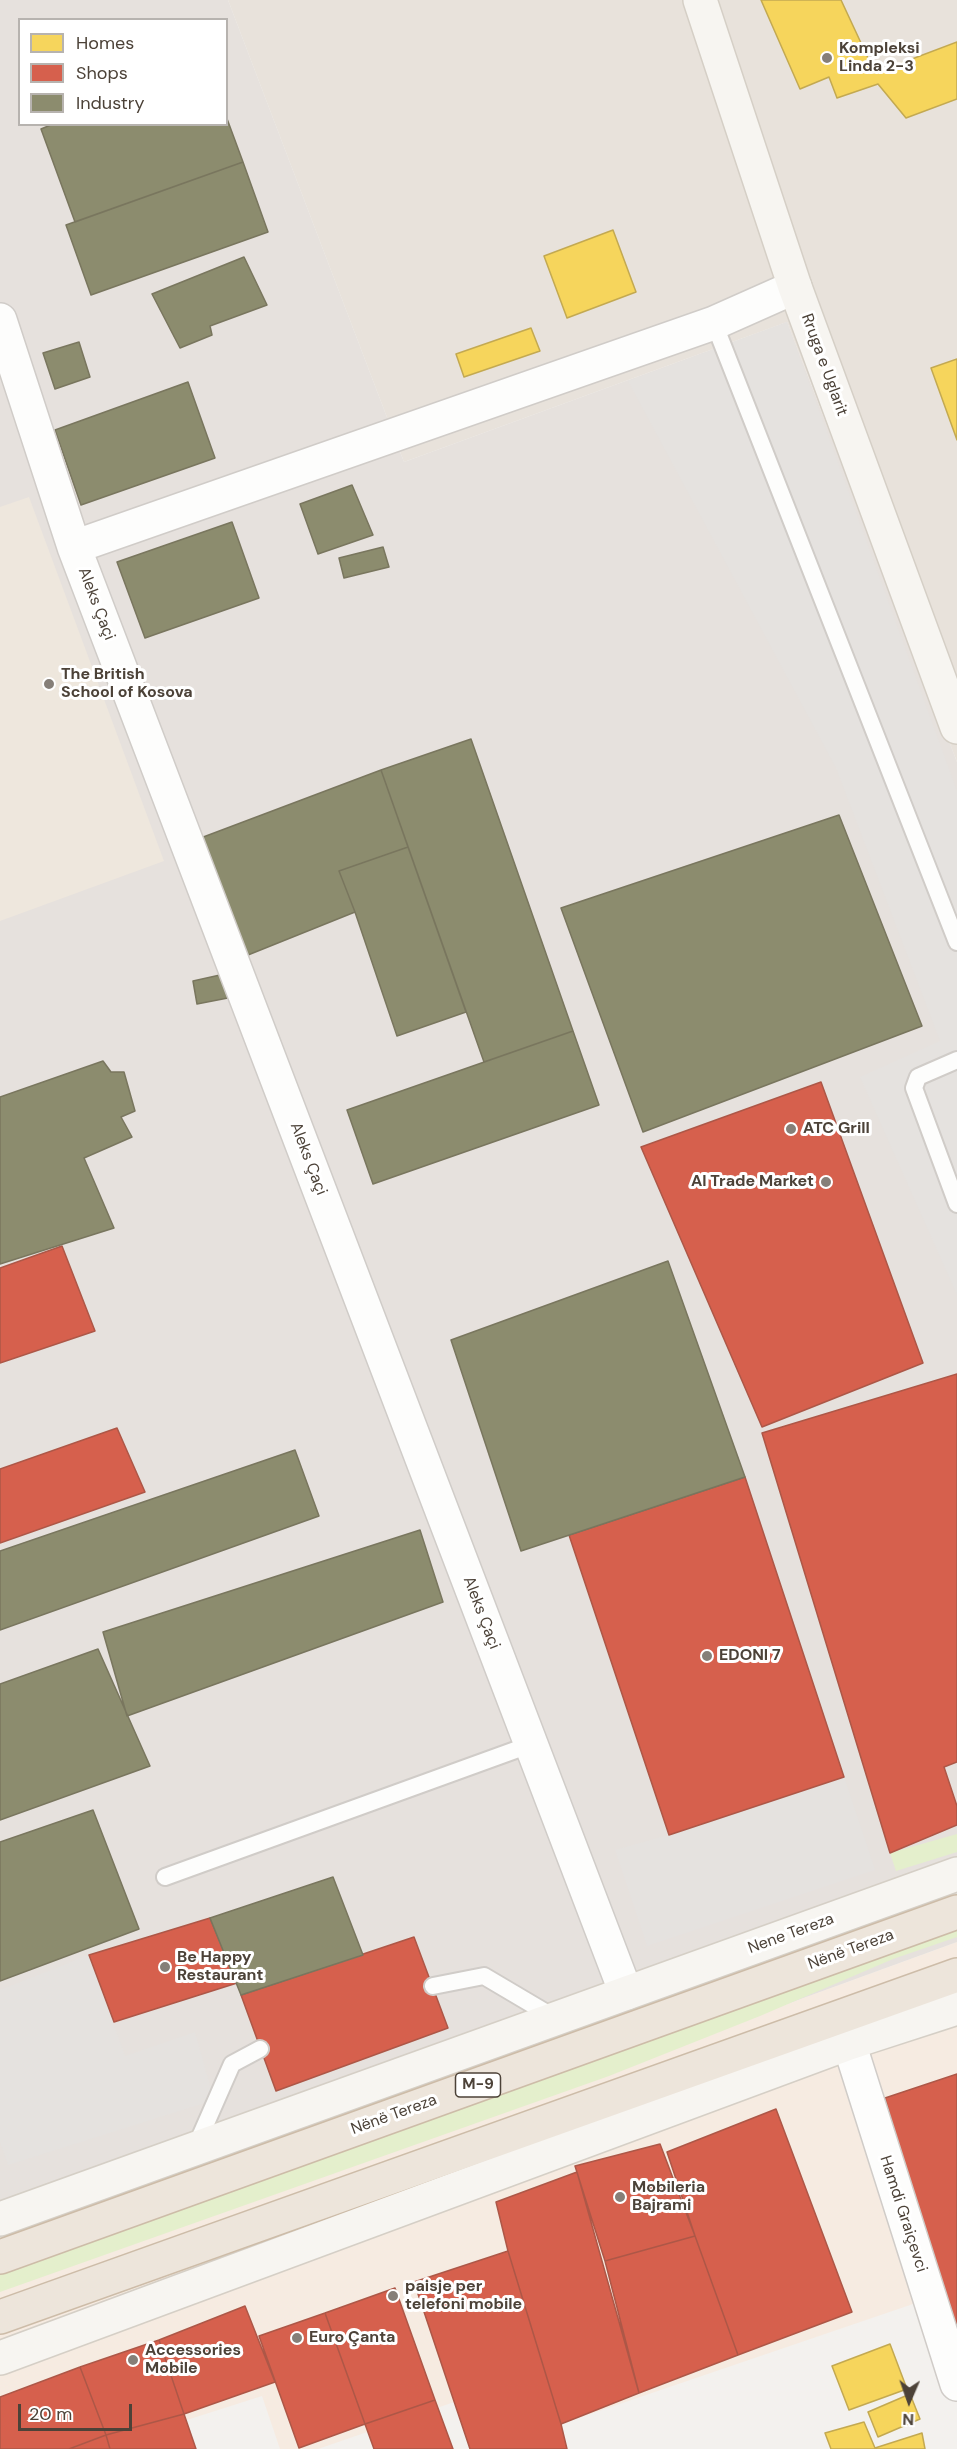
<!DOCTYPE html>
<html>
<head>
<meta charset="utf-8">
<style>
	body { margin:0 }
	#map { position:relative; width:957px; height:2449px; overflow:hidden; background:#f3f1ee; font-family:"DM Sans",sans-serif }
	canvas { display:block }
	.legend { position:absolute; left:18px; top:18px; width:210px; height:108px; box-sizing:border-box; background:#fff; border:2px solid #b7b3af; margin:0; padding:8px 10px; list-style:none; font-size:18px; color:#4c4238 }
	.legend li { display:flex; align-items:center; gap:12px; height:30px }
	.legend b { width:30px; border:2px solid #b7b3af }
	.north { position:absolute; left:879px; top:2371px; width:60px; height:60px; -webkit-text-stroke:4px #fff; paint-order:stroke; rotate:182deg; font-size:16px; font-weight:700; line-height:24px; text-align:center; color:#4c4238 }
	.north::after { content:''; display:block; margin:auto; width:21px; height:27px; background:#4c4238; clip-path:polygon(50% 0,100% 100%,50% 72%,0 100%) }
	.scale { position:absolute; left:18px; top:2404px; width:114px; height:27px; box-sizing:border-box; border:3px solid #4c4238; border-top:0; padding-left:8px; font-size:18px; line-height:21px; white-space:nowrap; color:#4c4238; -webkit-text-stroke:4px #fff; paint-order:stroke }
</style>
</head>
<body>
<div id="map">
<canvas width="957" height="2449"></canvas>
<ul class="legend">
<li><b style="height:16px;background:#f6d55c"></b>Homes</li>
<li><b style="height:16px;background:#d6604d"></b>Shops</li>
<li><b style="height:16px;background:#8c8c6e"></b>Industry</li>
</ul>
<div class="north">N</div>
<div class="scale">20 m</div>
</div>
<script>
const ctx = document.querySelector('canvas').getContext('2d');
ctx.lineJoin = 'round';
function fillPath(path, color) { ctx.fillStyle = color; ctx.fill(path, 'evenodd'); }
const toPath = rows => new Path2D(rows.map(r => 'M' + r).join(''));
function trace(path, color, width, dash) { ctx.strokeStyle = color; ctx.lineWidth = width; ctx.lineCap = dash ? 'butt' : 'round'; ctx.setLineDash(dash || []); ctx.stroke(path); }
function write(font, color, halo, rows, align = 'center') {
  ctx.font = font + ' "DM Sans",sans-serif'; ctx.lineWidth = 6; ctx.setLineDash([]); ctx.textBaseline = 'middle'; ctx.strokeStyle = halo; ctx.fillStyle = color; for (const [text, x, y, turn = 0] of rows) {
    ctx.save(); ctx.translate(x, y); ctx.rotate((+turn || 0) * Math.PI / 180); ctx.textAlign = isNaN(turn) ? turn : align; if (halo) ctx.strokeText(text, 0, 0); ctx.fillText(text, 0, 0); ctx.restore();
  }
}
fillPath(toPath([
	[228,0,957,0,957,762,787,322,404,462]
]), '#e8e2db');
fillPath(toPath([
	[957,1942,957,2289,561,2424,544,2371,318,2449,280,2449,262,2396,96,2449,0,2449,0,2291]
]), '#f6ebe1');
fillPath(toPath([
	[0,0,228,0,404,462,787,322,957,762,957,1942,0,2291],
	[20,20,226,20,226,124,20,124]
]), '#e6e1dd');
fillPath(toPath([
	[29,497,164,861,0,921,0,507]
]), '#eee7dd');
fillPath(toPath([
	[957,1834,957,1852,896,1871,890,1853],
	[957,1930,957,1937,893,1959,760,2016,609,2076,0,2292,0,2269]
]), '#e4efcc');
fillPath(toPath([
	[787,322,957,791,957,1295,860,1077,940,1041,836,768,628,381],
	[844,1777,875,1870,647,1946,615,1850,669,1835],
	[89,1955,125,2056,195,2032,214,2100,8,2165,0,2142,0,1990]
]), '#e5e2df');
const homes = toPath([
	[761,0,841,0,875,73,957,42,957,99,906,118,878,84,837,98,829,77,800,89,761,0],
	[613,230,636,292,567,318,544,256,613,230],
	[531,328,540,351,464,377,456,354,531,328],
	[957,359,957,440,931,368,957,359],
	[890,2344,907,2389,849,2410,832,2366,890,2344],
	[910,2394,920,2419,878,2437,868,2412,910,2394],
	[864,2422,875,2448,922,2433,925,2449,831,2449,825,2433,864,2422]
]);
fillPath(homes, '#f6d55c');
trace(homes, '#c3a951', 1.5);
const shops = toPath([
	[821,1082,923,1363,762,1427,641,1147,821,1082],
	[62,1246,95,1331,0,1363,0,1268,62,1246],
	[957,1374,957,1762,944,1767,957,1806,957,1825,890,1853,762,1433,957,1374],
	[117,1428,145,1492,0,1543,0,1469,117,1428],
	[745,1477,844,1777,669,1835,569,1535,745,1477],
	[210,1918,237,1983,114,2022,89,1955,210,1918],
	[414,1937,448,2028,276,2091,241,1995,414,1937],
	[957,2074,957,2327,928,2250,885,2098,957,2074],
	[776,2109,852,2312,738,2355,695,2236,667,2152,776,2109],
	[660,2144,695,2236,605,2261,575,2166,660,2144],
	[577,2172,639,2393,561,2424,508,2251,496,2202,577,2172],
	[695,2236,738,2355,639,2393,605,2261,695,2236],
	[508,2251,561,2424,567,2449,470,2449,414,2282,508,2251],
	[395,2288,435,2400,365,2424,325,2313,395,2288],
	[245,2306,275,2382,184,2414,159,2340,245,2306],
	[325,2313,365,2424,299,2448,259,2336,325,2313],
	[159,2340,184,2414,106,2435,80,2367,159,2340],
	[80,2367,106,2435,69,2449,0,2449,0,2397,80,2367],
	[435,2400,453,2449,374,2449,365,2424,435,2400],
	[184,2414,196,2449,110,2449,106,2435,184,2414],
	[106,2435,110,2449,69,2449,106,2435]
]);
fillPath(shops, '#d6604d');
trace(shops, '#ad5747', 1.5);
const industry = toPath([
	[226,116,243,162,75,222,41,129,53,124,226,124,226,116],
	[243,162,268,232,91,295,66,225,243,162],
	[244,257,267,305,210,326,212,335,180,348,152,294,244,257],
	[79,342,90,377,55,389,43,353,79,342],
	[188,382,215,458,81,505,55,430,188,382],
	[352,485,373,535,318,554,300,504,352,485],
	[232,522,259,598,145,638,117,562,232,522],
	[383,547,389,567,344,578,339,558,383,547],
	[471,739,573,1031,484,1062,381,770,471,739],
	[381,770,408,847,339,871,355,912,243,957,198,839,381,770],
	[839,815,922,1026,643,1132,561,908,839,815],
	[408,847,466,1012,397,1036,355,912,339,871,408,847],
	[229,973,233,997,197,1004,193,981,229,973],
	[573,1031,599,1105,373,1184,347,1110,573,1031],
	[103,1061,111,1072,124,1072,135,1111,121,1117,132,1137,84,1158,114,1228,0,1264,0,1097,103,1061],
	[668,1261,745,1477,521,1551,451,1340,668,1261],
	[295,1450,319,1516,0,1630,0,1551,295,1450],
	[420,1530,443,1602,127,1716,103,1632,420,1530],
	[98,1649,150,1766,0,1820,0,1684,98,1649],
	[93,1810,139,1929,0,1981,0,1842,93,1810],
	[333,1877,363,1955,241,1995,210,1918,333,1877]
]);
fillPath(industry, '#8c8c6e');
trace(industry, '#79765e', 1.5);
const lane = toPath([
	[714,323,957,942],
	[957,1060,918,1077,914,1088,957,1204],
	[165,1877,532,1744],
	[433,1986,484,1976,555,2018],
	[196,2146,232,2064,260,2049]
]);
const street = toPath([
	[0,320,74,547,626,1993],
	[74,547,714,323,795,287],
	[849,2043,957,2384]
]);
const secondary = toPath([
	[700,0,795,287,957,727],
	[0,2219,957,1874],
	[0,2358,849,2043,957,2008]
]);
const highway = toPath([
	[0,2257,957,1912],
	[0,2317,957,1975]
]);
trace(lane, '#d0ccc8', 20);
trace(street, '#d0ccc8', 36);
trace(secondary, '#d5cfc6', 36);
trace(highway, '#cdbca8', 36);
trace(lane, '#fdfdfc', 16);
trace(street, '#fdfdfc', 33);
trace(secondary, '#f7f5f1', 33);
trace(highway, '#ede5db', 33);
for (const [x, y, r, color] of [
	[827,58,6,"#867f78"],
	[49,684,6,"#867f78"],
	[791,1129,6,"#867f78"],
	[826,1182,6,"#867f78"],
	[707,1656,6,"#867f78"],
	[165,1967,6,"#867f78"],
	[620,2197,6,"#867f78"],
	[393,2296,6,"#867f78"],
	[297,2338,6,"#867f78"],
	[133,2360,6,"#867f78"]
]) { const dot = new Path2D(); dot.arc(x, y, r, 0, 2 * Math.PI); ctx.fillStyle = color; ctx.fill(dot); trace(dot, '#fff', 2); }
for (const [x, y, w] of [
	[478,2085,45]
]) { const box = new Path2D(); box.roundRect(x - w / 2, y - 12, w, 24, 4.5); ctx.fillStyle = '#fff'; ctx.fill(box); trace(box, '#4c4238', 1.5); }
write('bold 15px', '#4c4238', null, [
	["M-9",478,2085]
]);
write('bold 16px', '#4c4238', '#fff', [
	["Kompleksi",839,49],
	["Linda 2-3",839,67],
	["The British",61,675],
	["School of Kosova",61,693],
	["ATC Grill",803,1129],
	["Al Trade Market",814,1182,"right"],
	["EDONI 7",719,1656],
	["Be Happy",177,1958],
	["Restaurant",177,1976],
	["Mobileria",632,2188],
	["Bajrami",632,2206],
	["paisje per",405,2287],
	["telefoni mobile",405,2305],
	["Euro Çanta",309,2338],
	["Accessories",145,2351],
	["Mobile",145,2369]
], 'left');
write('16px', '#4c4238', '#fff', [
	["Rruga e Uglarit",824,365,70],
	["Aleks Çaçi",96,604,69],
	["Aleks Çaçi",308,1159,69],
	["Aleks Çaçi",481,1613,69],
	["Nene Tereza",791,1934,-20],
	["Nënë Tereza",851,1950,-20],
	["Nënë Tereza",394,2115,-20],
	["Hamdi Graiçevci",903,2214,72]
]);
</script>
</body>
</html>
